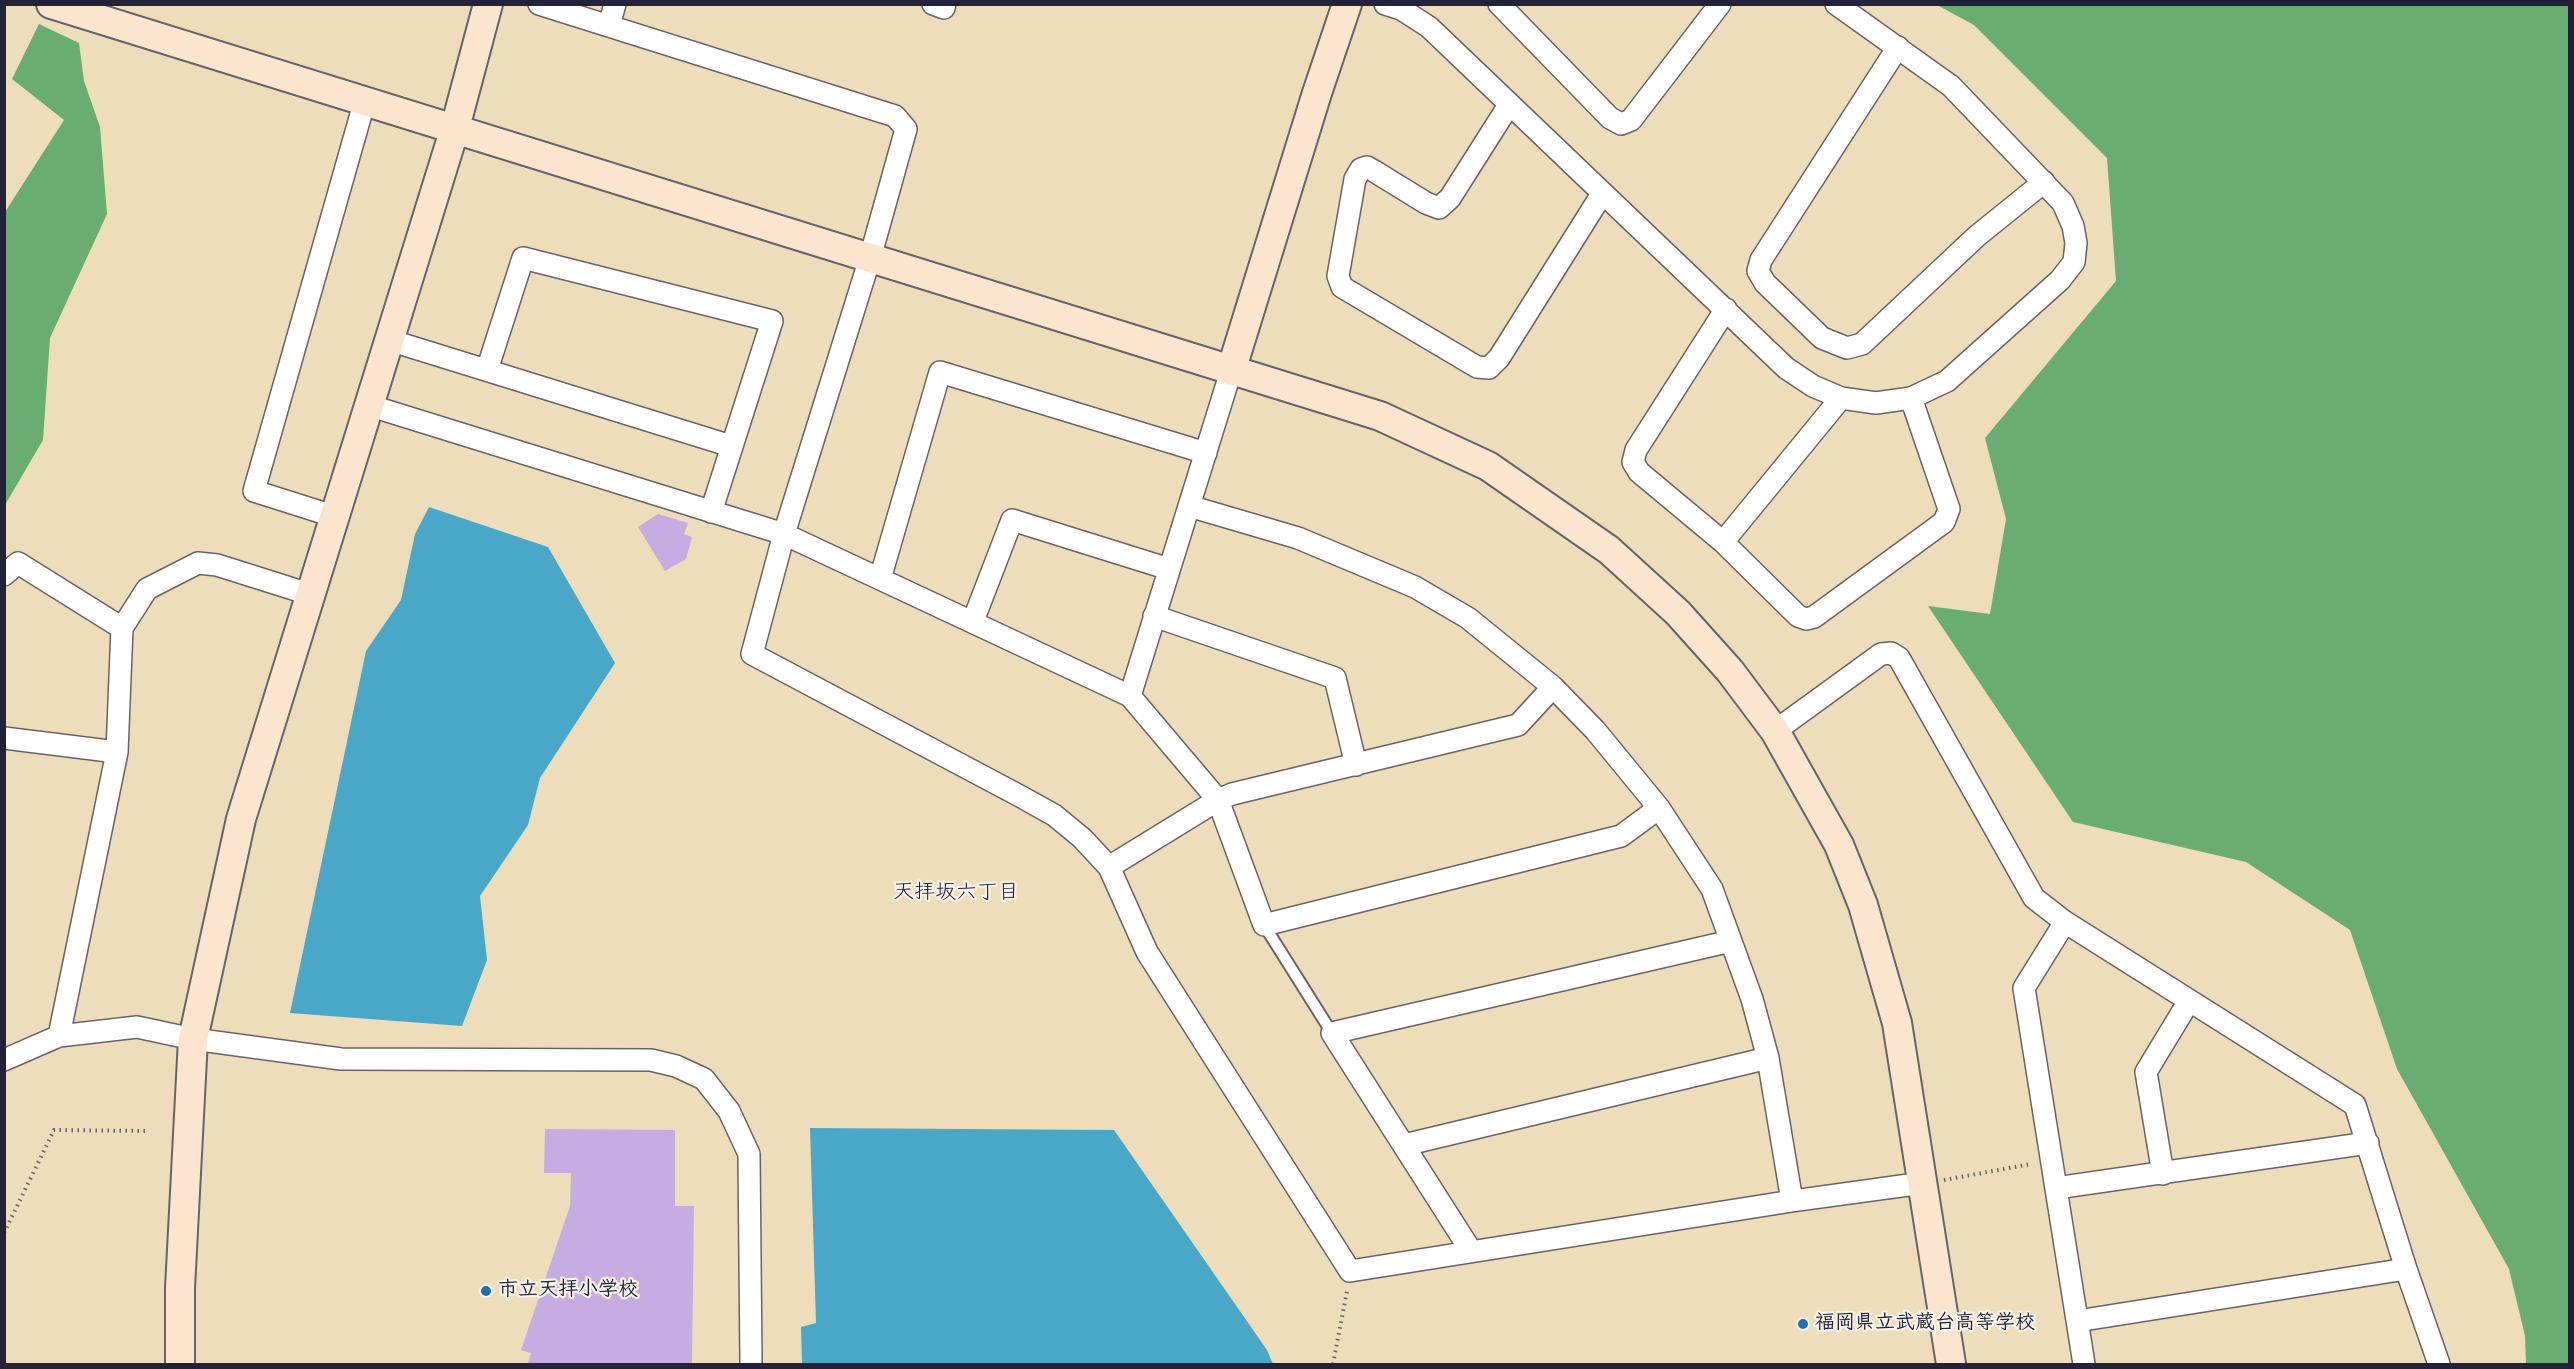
<!DOCTYPE html>
<html>
<head>
<meta charset="utf-8">
<style>
	body { margin:0 }
	#map { position:relative; width:2574px; height:1369px; overflow:hidden; background:#edddba; font-family:"Architects Daughter",sans-serif }
	canvas { display:block }
	.frame { position:absolute; inset:0; border:6px solid #22223b; pointer-events:none }
</style>
</head>
<body>
<div id="map">
<canvas width="2574" height="1369"></canvas>
<div class="frame"></div>
</div>
<script>
const ctx = document.querySelector('canvas').getContext('2d');
ctx.lineJoin = 'round';
function fillPath(path, color) { ctx.fillStyle = color; ctx.fill(path, 'evenodd'); }
const toPath = rows => new Path2D(rows.map(r => 'M' + r).join(''));
function trace(path, color, width, dash) { ctx.strokeStyle = color; ctx.lineWidth = width; ctx.lineCap = dash ? 'butt' : 'round'; ctx.setLineDash(dash || []); ctx.stroke(path); }
function write(font, color, halo, rows, align = 'center') {
  ctx.font = font + ' "Architects Daughter","Klee One",sans-serif'; ctx.lineWidth = 4.5; ctx.setLineDash([]); ctx.textBaseline = 'middle'; ctx.strokeStyle = halo; ctx.fillStyle = color; for (const [text, x, y, turn = 0] of rows) {
    ctx.save(); ctx.translate(x, y); ctx.rotate((+turn || 0) * Math.PI / 180); ctx.textAlign = isNaN(turn) ? turn : align; if (halo) ctx.strokeText(text, 0, 0); ctx.fillText(text, 0, 0); ctx.restore();
  }
}
fillPath(toPath([
	[1937,5,2569,5,2569,1364,2526,1364,2525,1336,2509,1269,2397,1069,2350,930,2246,862,2073,822,1928,606,1990,614,2006,519,1985,438,2116,281,2107,158,1974,25],
	[39,24,79,43,84,81,100,127,107,214,50,338,43,440,5,505,5,212,64,120,12,79]
]), '#6aad72');
fillPath(toPath([
	[429,507,548,547,615,663,540,778,528,825,480,896,487,960,462,1026,290,1013,366,651,401,600,415,534],
	[810,1128,1114,1130,1267,1350,1273,1364,802,1364,801,1327,816,1323]
]), '#49a7c8');
fillPath(toPath([
	[658,514,688,523,684,534,692,537,686,559,665,571,638,527],
	[545,1129,675,1130,675,1206,694,1206,692,1365,527,1365,531,1353,521,1350,570,1206,571,1173,544,1173]
]), '#c7ace1');
const lane = toPath([
	[1264,925,1332,1033]
]);
const street = toPath([
	[539,4,895,116,906,129,870,258,784,534,752,654,1018,795,1054,815,1082,838,1109,867,1147,952,1350,1271,1792,1201,1923,1183],
	[933,4,944,8,945,4],
	[1385,4,1401,9,1429,27,1786,368,1813,386,1841,398,1876,403,1911,398,1947,381,2060,280,2074,262,2076,243,2073,226,2063,203,1951,86,1836,4],
	[1499,4,1610,118,1621,124,1631,120,1720,4],
	[609,26,615,4],
	[1898,47,1761,260,1758,271,1765,283,1822,338,1847,348,1862,344,1977,236,2044,182],
	[1509,105,1450,198,1439,208,1426,203,1374,171,1367,167,1361,169,1355,179,1338,276,1342,287,1477,367,1489,368,1499,358,1602,194],
	[1726,309,1636,450,1633,462,1639,472,1723,542,1798,616,1806,619,1814,617,1944,522,1949,509,1911,398],
	[389,340,731,446],
	[487,370,523,258,772,321,711,512],
	[368,405,784,534,1130,696,1218,800,1264,925,1621,836,1659,808],
	[1189,506,1298,538,1415,587,1468,618,1553,687,1595,730,1659,808,1712,889,1752,999,1768,1058,1792,1201],
	[333,516,254,491,365,100],
	[1723,542,1841,398],
	[4,575,18,563,122,628],
	[880,579,940,372,1206,453],
	[1154,616,1335,678,1356,765],
	[973,621,1012,520,1169,569],
	[1130,696,1231,371],
	[1775,731,1881,654,1891,653,1899,658,2034,898,2065,922,2355,1105,2406,1269,2439,1364],
	[4,738,117,752],
	[1109,867,1218,800,1232,794,1518,725,1553,687],
	[2065,922,2024,988,2084,1364],
	[59,1036,117,752,122,628,147,589,198,563,217,565,309,594],
	[4,1060,59,1036,137,1027,193,1039,341,1059,651,1060,676,1066,704,1079,729,1111,749,1154,751,1364],
	[1404,1145,1768,1058],
	[2163,1174,2146,1072,2189,1001],
	[2056,1188,2368,1143],
	[1471,1251,1332,1033,1731,941],
	[2077,1321,2406,1269]
]);
const secondary = toPath([
	[51,4,1380,416,1488,466,1609,550,1678,613,1730,671,1775,731,1839,845,1863,905,1897,1023,1951,1364],
	[1231,371,1317,93,1347,4],
	[180,1364,180,1288,193,1039,241,819,455,128,488,4]
]);
trace(lane, '#696367', 14);
trace(street, '#696367', 24);
trace(secondary, '#696367', 32);
trace(toPath([
	[1944,1180,2031,1164],
	[4,1233,54,1130,148,1131],
	[1333,1364,1347,1291]
]), '#696367', 4, [1.5, 4.5]);
trace(lane, '#fff', 10);
trace(street, '#fff', 21);
trace(secondary, '#fce5cf', 28);
for (const [x, y, r, color] of [
	[486,1291,6,"#1f6fb2"],
	[1803,1324,6,"#1f6fb2"]
]) { const dot = new Path2D(); dot.arc(x, y, r, 0, 2 * Math.PI); ctx.fillStyle = color; ctx.fill(dot); trace(dot, '#f7f3e8', 2); }
write('bold 20px', '#22223b', '#f7f3e8', [
	["市立天拝小学校",498,1291],
	["福岡県立武蔵台高等学校",1815,1324]
], 'left');
write('21px', '#22223b', '#f7f3e8', [
	["天拝坂六丁目",956,894]
]);
</script>
</body>
</html>
